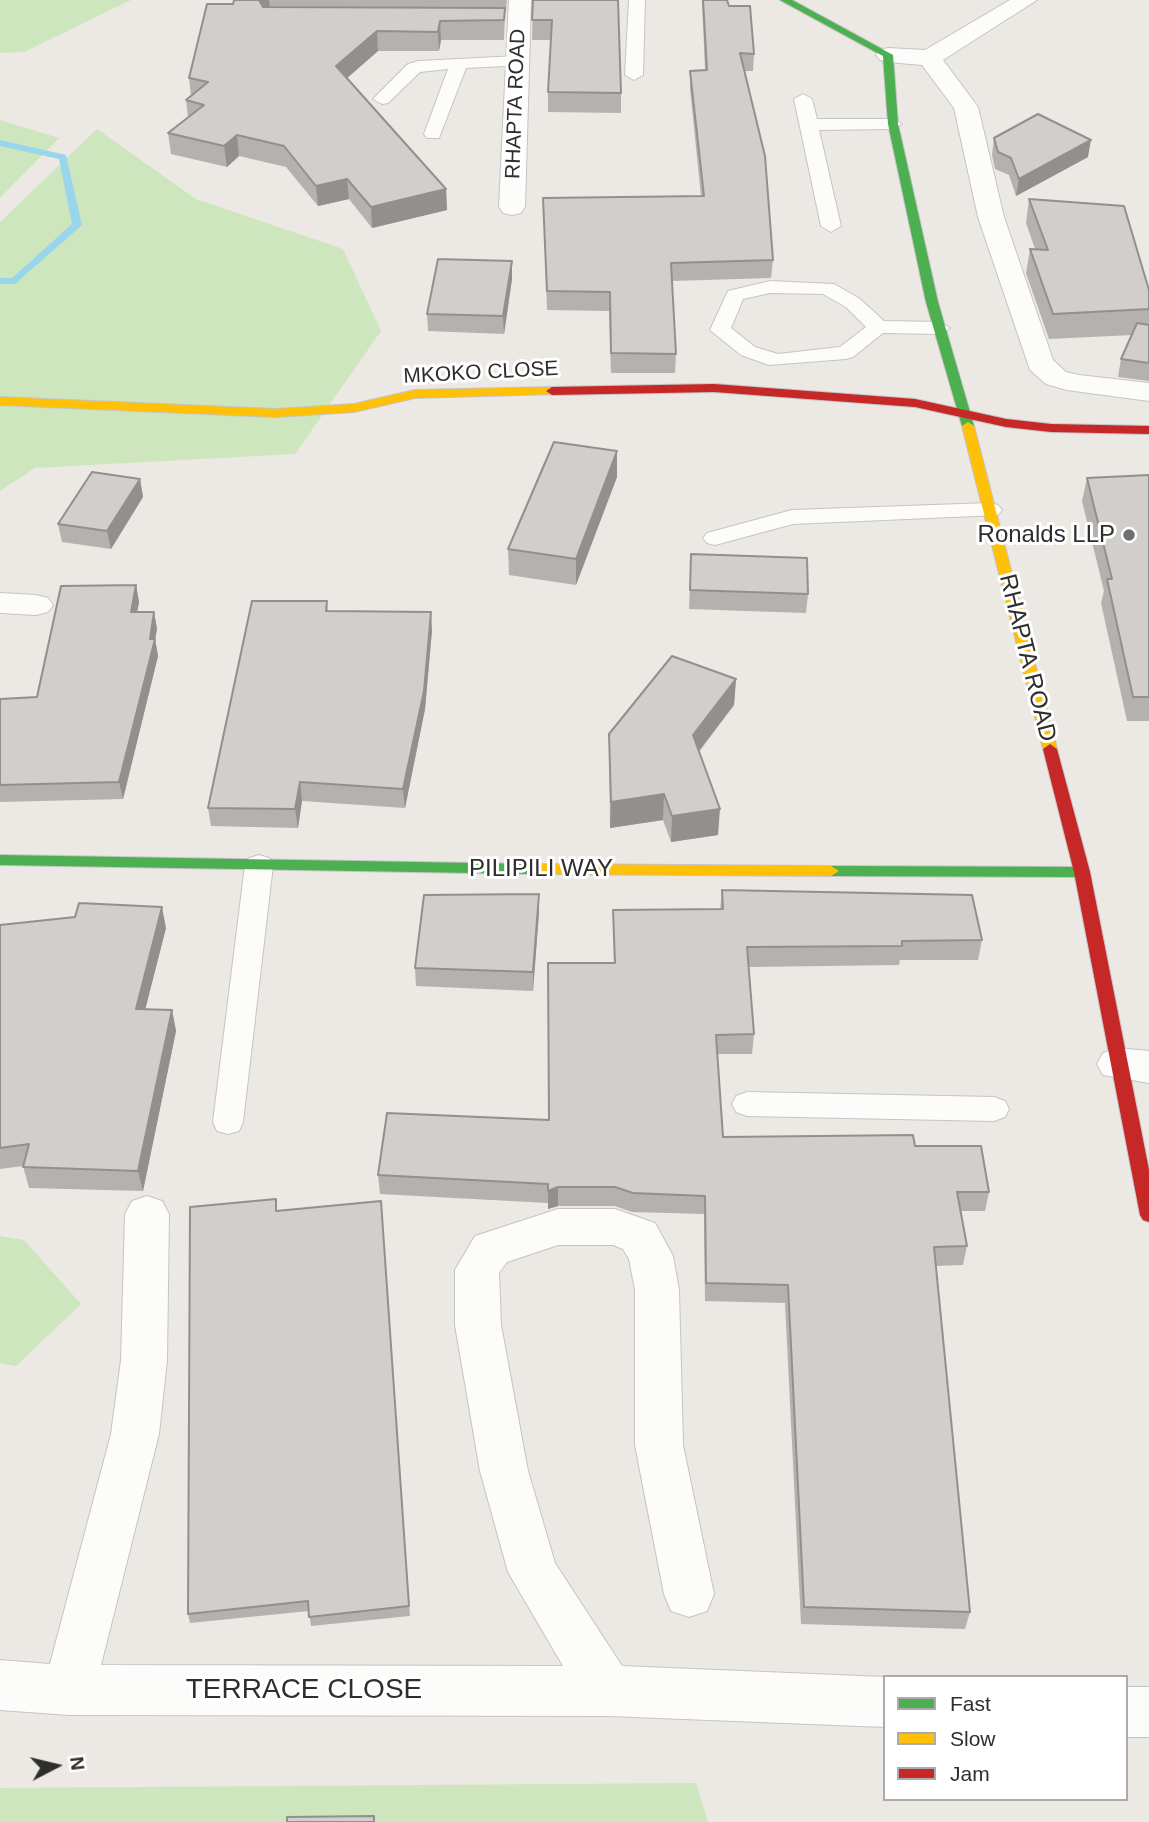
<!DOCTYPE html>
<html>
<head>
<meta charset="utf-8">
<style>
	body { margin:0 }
	#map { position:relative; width:1149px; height:1822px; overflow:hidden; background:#ece8e4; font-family:Arial,sans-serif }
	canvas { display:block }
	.legend { position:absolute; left:883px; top:1675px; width:245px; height:126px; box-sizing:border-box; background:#fff; border:2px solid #ababab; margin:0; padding:9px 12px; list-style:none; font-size:21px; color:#2e2e2e }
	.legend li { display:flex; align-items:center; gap:14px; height:35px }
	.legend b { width:35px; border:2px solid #ababab }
	.north { position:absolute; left:21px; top:1731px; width:70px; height:70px; -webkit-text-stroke:5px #fff; paint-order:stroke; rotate:83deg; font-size:19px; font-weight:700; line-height:28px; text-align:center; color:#2e2e2e }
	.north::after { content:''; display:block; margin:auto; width:24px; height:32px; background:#2e2e2e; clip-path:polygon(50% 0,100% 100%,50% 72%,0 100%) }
</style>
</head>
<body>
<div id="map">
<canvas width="1149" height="1822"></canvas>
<ul class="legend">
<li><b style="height:9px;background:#4caf50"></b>Fast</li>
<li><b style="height:9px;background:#ffc107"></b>Slow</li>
<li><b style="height:9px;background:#c62828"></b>Jam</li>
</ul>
<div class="north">N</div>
</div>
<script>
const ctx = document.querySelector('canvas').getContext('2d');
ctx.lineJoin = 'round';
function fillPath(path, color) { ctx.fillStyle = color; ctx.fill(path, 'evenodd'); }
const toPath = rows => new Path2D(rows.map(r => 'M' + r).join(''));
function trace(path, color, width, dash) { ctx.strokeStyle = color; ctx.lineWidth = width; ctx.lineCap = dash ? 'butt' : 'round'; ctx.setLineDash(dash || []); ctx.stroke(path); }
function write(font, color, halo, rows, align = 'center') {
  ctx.font = font + ' Arial,sans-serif'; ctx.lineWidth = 6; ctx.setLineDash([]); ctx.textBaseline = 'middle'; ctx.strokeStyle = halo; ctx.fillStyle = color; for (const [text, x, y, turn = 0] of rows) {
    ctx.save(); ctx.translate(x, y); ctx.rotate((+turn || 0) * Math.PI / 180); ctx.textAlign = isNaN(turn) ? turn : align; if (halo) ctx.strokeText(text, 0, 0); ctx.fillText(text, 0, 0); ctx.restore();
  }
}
fillPath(toPath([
	[0,0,131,0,24,52,0,53],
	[0,120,59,138,0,198],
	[97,129,196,199,343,249,381,331,295,454,35,468,0,491,0,222],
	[0,1236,24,1240,81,1304,16,1366,0,1363],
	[696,1783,708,1822,0,1822,0,1788]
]), '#cee6be');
fillPath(toPath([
	[0,140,66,155,82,225,15,284,0,284,0,278,12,278,72,224,59,159,0,146,0,140]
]), '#99d6ec');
const lane = toPath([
	[629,0,645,0,643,75,634,80,625,75,629,0],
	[518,56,527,61,524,65,466,68,439,138,427,138,424,134,448,69,420,72,388,103,382,104,373,99,408,64,418,61,518,56],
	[803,94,812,99,817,119,893,119,902,124,893,129,819,130,841,226,831,232,821,226,794,99,803,94],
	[770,281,834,284,860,299,884,321,940,322,950,328,940,334,883,333,853,357,846,359,769,365,741,355,710,330,728,291,770,281],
	[770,293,823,294,846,307,866,327,840,347,778,354,755,347,731,328,743,299,770,293],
	[990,503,998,505,1002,510,998,515,793,524,715,545,707,543,703,538,707,533,792,510,990,503],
	[259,855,269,858,273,865,243,1122,239,1131,228,1134,217,1131,213,1122,245,865,249,858,259,855],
	[747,1092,994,1097,1005,1101,1009,1109,1005,1117,994,1121,747,1116,736,1112,732,1104,736,1096,747,1092]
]);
const street = toPath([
	[509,0,531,0,525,207,521,213,512,215,503,213,499,207,509,0],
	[1010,0,1037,0,943,60,978,107,1004,217,1053,360,1066,372,1079,375,1149,383,1149,401,1067,390,1046,384,1030,370,978,217,954,108,922,65,888,62,880,60,876,55,880,50,888,48,925,50,1010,0],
	[0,593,36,595,48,598,53,605,48,612,36,615,0,613,0,593],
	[1118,1048,1149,1051,1149,1083,1103,1075,1097,1064,1103,1053,1118,1048],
	[147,1196,162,1201,169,1214,167,1360,159,1434,101,1665,563,1666,508,1572,480,1471,455,1325,455,1270,475,1236,558,1209,615,1209,655,1223,673,1256,679,1290,683,1445,714,1594,707,1611,689,1617,671,1611,664,1594,635,1445,635,1290,629,1259,623,1249,613,1245,558,1245,507,1262,499,1273,501,1325,528,1471,555,1563,622,1666,885,1677,885,1727,608,1716,69,1715,0,1710,0,1660,50,1664,111,1434,121,1360,125,1214,132,1201,147,1196],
	[1126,1687,1149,1687,1149,1737,1126,1737,1126,1687]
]);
const fast = toPath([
	[780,0,792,0,893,55,898,124,938,302,974,426,972,429,968,430,962,426,926,302,888,124,883,56,780,0],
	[0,855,534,864,542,869,534,874,0,865,0,855],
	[831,866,1082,867,1090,872,1082,877,831,876,823,871,831,866]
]);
const slow = toPath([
	[552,387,558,391,556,394,415,398,354,412,276,417,0,405,0,397,276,409,354,404,415,390,552,387],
	[968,422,974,426,1057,749,1050,754,1043,749,962,426,968,422],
	[534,864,831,866,839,871,831,876,534,874,526,869,534,864]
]);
const jam = toPath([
	[714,384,915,399,1006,419,1051,424,1149,426,1149,434,1051,432,1006,427,915,407,714,392,552,395,546,391,552,387,714,384],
	[1050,744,1057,749,1090,872,1149,1170,1149,1222,1143,1220,1140,1215,1074,872,1043,749,1050,744]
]);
trace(lane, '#c5c4c5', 2);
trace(street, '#c5c4c5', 2);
trace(fast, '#c5c4c5', 2);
trace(slow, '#c5c4c5', 2);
trace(jam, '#c5c4c5', 2);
fillPath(lane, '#fcfcfb');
fillPath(street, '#fcfcfb');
fillPath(fast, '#4caf50');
fillPath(slow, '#ffc107');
fillPath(jam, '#c62828');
fillPath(toPath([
	[234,0,507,0,506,12,505,12,504,40,441,40,439,51,378,51,347,78,446,189,447,210,372,228,349,199,318,206,286,167,239,156,227,167,171,154,168,133,188,117,186,100,191,96,189,78,233,4],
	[533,0,621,93,621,113,548,112,548,92,551,40,532,40],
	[702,0,727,0,729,6,754,54,753,71,744,71,773,260,771,278,672,281,676,354,675,373,611,373,609,311,547,310,543,198,701,196,690,89,690,71,705,70],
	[994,138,1088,157,1016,196,1009,175,995,169,992,155],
	[1029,199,1149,309,1149,381,1118,377,1121,359,1132,335,1049,339,1026,273,1030,249,1035,249,1026,223],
	[512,261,512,279,504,334,428,331,427,314],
	[617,451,617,477,576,585,509,575,508,549],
	[1149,475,1149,721,1127,721,1101,603,1104,591,1082,501,1087,478],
	[140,479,143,497,111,549,62,542,58,524],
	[691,554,808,594,806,613,689,609],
	[136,585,139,602,137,612,154,612,157,629,155,639,158,656,123,799,0,802,0,699,37,697],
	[327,601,328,611,432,630,425,709,405,808,302,801,298,828,211,826,208,808],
	[736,679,734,705,699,752,718,835,671,842,663,820,610,828,609,734],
	[722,890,982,940,978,960,900,960,899,965,749,967,754,1034,752,1054,717,1054,723,1137,915,1146,989,1192,985,1211,960,1211,967,1246,963,1265,935,1266,970,1612,965,1629,801,1624,785,1303,705,1301,704,1214,632,1212,615,1206,558,1206,548,1209,548,1203,380,1194,378,1175,549,1120,614,963,613,910,720,909],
	[539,894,539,912,533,991,416,986,415,968],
	[0,925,166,928,145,1009,172,1010,176,1031,143,1191,29,1188,23,1166,0,1169],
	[278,1211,382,1212,410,1616,311,1626,309,1611,190,1623,188,1614]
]), '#b4b1af');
fillPath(toPath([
	[259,0,269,0,271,12,261,19],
	[440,21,441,40,439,51,438,32],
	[377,31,378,51,338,86,336,66],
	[237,135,239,156,227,167,224,146],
	[1091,140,1088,157,1016,196,1019,179],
	[347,179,349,199,318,206,316,186],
	[446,189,447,210,372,228,371,207],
	[512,261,512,279,504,334,503,316],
	[617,451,617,477,576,585,576,559],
	[140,479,143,497,111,549,107,531],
	[136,585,139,602,134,629,131,612],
	[154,612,157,629,155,639,158,656,123,799,119,782],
	[431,612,432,630,425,709,405,808,403,789],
	[736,679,734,705,691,761,693,735],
	[300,782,302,801,298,828,295,809],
	[664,794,663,820,610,828,611,802],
	[720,809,718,835,671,842,672,816],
	[539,894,539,912,533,991,533,972],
	[162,907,166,928,140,1030,136,1009],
	[172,1010,176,1031,143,1191,138,1171],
	[558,1187,558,1206,548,1209,548,1191]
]), '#92908e');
const building = toPath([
	[234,0,259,0,263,7,505,8,504,20,440,21,438,32,377,31,336,66,446,189,371,207,347,179,316,186,284,146,237,135,224,146,168,133,204,105,186,100,208,82,189,78,207,4,233,4,234,0],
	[533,0,618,0,621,93,548,92,552,20,532,20,533,0],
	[703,0,727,0,729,6,750,6,754,54,740,53,765,156,773,260,671,263,676,354,611,353,610,292,547,291,543,198,704,196,690,71,707,70,703,0],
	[1038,114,1091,140,1019,179,1011,158,998,152,994,138,1038,114],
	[1029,199,1124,206,1149,290,1149,309,1053,314,1030,249,1048,250,1029,199],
	[438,259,512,261,503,316,427,314,438,259],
	[1137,323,1149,325,1149,363,1121,359,1137,323],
	[554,442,617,451,576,559,508,549,554,442],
	[92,472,140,479,107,531,58,524,92,472],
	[1149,475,1149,697,1133,697,1107,579,1112,579,1087,478,1149,475],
	[691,554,807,558,808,594,690,590,691,554],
	[136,585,131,612,154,612,150,639,155,639,119,782,0,785,0,699,37,697,61,586,136,585],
	[252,601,327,601,326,611,431,612,424,691,403,789,300,782,295,809,208,808,252,601],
	[672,656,736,679,693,735,720,809,672,816,664,794,611,802,609,734,672,656],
	[722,890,972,895,982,940,902,941,902,946,747,947,754,1034,716,1035,723,1137,913,1135,915,1146,981,1146,989,1192,957,1192,967,1246,934,1247,970,1612,804,1607,788,1285,706,1283,705,1196,633,1193,615,1187,558,1187,548,1191,548,1184,378,1175,387,1113,549,1120,548,963,615,963,613,910,723,909,722,890],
	[539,894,533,972,415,968,424,895,539,894],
	[79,903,162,907,136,1009,172,1010,138,1171,23,1167,29,1144,0,1148,0,925,75,917,79,903],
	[276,1199,276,1211,381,1201,409,1606,309,1617,308,1601,188,1614,190,1207,276,1199],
	[374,1816,374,1822,287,1822,287,1817,374,1816]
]);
fillPath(building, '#d1cecb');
trace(building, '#92908e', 2);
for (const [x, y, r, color] of [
	[1129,535,7,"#706f6e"]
]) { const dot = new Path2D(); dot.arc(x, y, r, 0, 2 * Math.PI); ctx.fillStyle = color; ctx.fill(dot); trace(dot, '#fff', 2.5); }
write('21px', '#2e2e2e', '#fff', [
	["RHAPTA ROAD",516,104,-88],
	["MKOKO CLOSE",481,373,-3]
]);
write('24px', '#2e2e2e', '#fff', [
	["Ronalds LLP",1115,535]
], 'right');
write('24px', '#2e2e2e', '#fff', [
	["RHAPTA ROAD",1027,658,76],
	["PILIPILI WAY",541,869]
]);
write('28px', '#2e2e2e', '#fff', [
	["TERRACE CLOSE",304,1690]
]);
</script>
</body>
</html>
